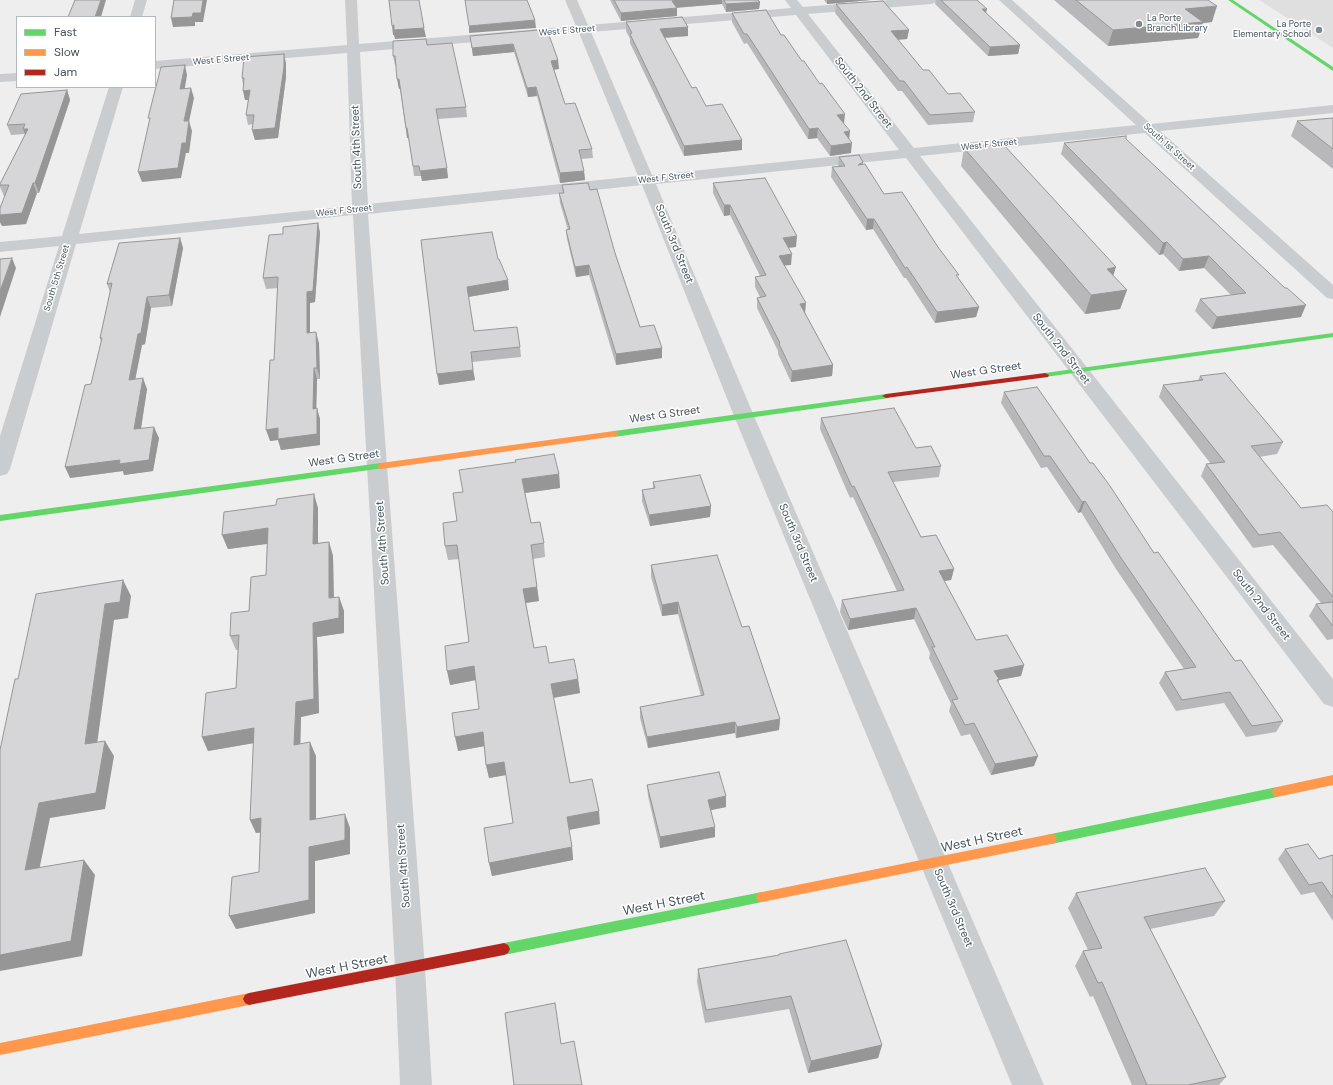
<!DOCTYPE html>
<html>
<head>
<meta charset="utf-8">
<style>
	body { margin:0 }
	#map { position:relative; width:1333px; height:1085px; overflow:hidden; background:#efeeee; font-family:"DM Sans",sans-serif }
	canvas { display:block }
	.legend { position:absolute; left:16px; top:16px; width:140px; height:72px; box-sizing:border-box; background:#fff; border:1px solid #b4babd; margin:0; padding:5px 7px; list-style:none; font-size:12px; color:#44525b }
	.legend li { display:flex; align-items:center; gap:8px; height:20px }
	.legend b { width:20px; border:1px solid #b4babd }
</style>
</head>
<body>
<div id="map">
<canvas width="1333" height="1085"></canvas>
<ul class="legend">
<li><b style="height:5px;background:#63d668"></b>Fast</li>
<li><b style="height:5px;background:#ff974d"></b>Slow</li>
<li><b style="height:5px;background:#b3261e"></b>Jam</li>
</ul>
</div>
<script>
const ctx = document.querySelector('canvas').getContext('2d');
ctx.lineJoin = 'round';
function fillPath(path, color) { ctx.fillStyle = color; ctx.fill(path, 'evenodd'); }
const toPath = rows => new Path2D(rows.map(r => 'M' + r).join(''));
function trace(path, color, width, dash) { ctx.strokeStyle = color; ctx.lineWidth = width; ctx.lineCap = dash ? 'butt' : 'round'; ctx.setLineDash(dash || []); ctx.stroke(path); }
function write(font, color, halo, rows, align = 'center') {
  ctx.font = font + ' "DM Sans",sans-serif'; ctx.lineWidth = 3; ctx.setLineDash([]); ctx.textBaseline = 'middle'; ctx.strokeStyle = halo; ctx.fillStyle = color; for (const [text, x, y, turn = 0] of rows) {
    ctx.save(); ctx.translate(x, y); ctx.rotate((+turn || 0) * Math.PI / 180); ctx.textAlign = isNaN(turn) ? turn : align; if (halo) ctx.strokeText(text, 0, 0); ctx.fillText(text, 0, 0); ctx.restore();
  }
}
fillPath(toPath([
	[1259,0,1333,0,1333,48,1278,12]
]), '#e0dfe0');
fillPath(toPath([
	[135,0,147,0,142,17,130,17,135,0],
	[345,0,357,0,359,44,576,26,565,0,577,0,588,25,791,8,785,0,797,0,803,7,890,0,938,0,936,2,932,4,808,14,914,148,1136,125,999,0,1012,0,1151,124,1333,105,1333,113,1160,131,1333,285,1333,299,1327,298,1145,133,920,156,1333,679,1333,707,1324,704,906,158,656,184,754,416,1044,1085,1012,1085,734,416,642,185,368,214,425,968,432,1085,400,1085,395,968,353,215,76,244,10,469,7,474,0,476,0,436,59,246,0,252,0,242,62,236,109,87,123,87,79,234,352,206,347,53,155,69,155,61,347,45,345,0],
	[796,15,899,150,652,175,591,32,796,15],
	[579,33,638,176,368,204,360,52,579,33],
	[17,73,17,81,0,82,0,74,17,73]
]), '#cacdcf');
fillPath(toPath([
	[1228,0,1233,0,1333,67,1333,71,1228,0],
	[1333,333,1333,337,1045,377,1041,375,1045,373,1333,333],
	[886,394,889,394,890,396,889,398,614,437,610,434,614,431,886,394],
	[381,463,385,466,384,468,0,521,0,515,381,463],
	[1277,787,1281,789,1282,792,1281,795,1277,797,1051,844,1047,843,1045,839,1047,835,1051,834,1277,787],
	[762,892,766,893,768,897,766,901,762,902,504,955,500,953,498,949,500,945,504,943,762,892]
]), '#63d668');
fillPath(toPath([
	[614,431,617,432,618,434,617,436,381,469,377,466,381,463,614,431],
	[1333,775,1333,785,1277,797,1273,795,1272,792,1273,789,1277,787,1333,775],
	[1051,834,1055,835,1057,839,1055,843,1051,844,762,902,758,901,756,897,758,893,762,892,1051,834],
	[249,993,253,995,255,999,253,1003,249,1005,0,1055,0,1043,249,993]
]), '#ff974d');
fillPath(toPath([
	[1045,373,1049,375,1048,377,886,398,882,396,886,394,1045,373],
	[504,943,508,945,510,949,508,953,504,955,249,1005,245,1003,243,999,245,995,249,993,504,943]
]), '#b3261e');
fillPath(toPath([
	[610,0,758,0,760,2,759,9,726,12,722,4,676,8,677,16,621,21],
	[824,0,871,0,827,4],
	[936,0,977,0,986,13,1020,45,1018,54,988,56,935,4],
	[1054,0,1208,0,1212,22,1203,23,1198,38,1108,46],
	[836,4,909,30,907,39,898,40,923,70,948,94,975,112,973,122,928,125,902,91,898,91,835,13],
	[732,13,781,35,844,124,849,139,851,153,830,156,817,138,808,139,747,43,744,44,732,22],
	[626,22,688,27,688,36,664,38,692,88,706,106,742,140,742,150,684,156,630,43,630,39,626,31],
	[541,35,559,69,554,69,565,104,592,149,593,158,581,159,584,171,585,180,560,183,537,96,528,97,514,52,473,56,470,36],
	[427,45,466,107,467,117,437,119,448,178,422,181,421,176,414,176,409,138,407,138,400,89,399,89,396,65,395,65,393,56],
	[286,63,286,77,278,138,255,140,252,130,253,124,248,125,246,115,248,100,245,100,243,85,242,78],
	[67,90,70,100,39,193,37,193,26,224,2,226,0,222,0,208,5,196,4,196,0,187,0,184,25,134,11,135,7,125],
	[1333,118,1333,169,1291,136,1297,121],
	[1126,139,1301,317,1212,329,1195,311,1200,299,1231,295,1204,268,1179,271,1163,254,1159,255,1061,154,1064,143],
	[964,148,1113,276,1127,290,1120,309,1085,314,961,166],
	[839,157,863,162,863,165,884,194,958,278,979,307,976,317,935,323,906,278,904,278,873,229,866,230,831,177,832,167,838,167],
	[713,183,796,247,788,248,791,265,784,265,805,313,833,365,832,376,791,382,778,354,778,351,757,308,757,298,760,297,755,287,755,277,760,276,730,215,724,216,713,193],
	[562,185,590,190,615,253,640,327,662,358,616,365,589,275,576,277,567,239,566,230,568,230,560,203,559,193,563,193],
	[318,223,320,233,315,302,310,303,310,333,319,343,320,379,317,379,316,408,320,419,320,445,281,450,278,440,270,441,278,288,266,289,263,278,283,234],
	[180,238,183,248,172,306,151,308,145,344,142,345,135,379,147,389,141,429,159,438,153,471,124,475,123,471,70,478,91,384,101,342,100,338,110,292,107,284],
	[421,240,498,259,509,290,468,297,474,331,520,347,521,357,472,362,475,380,439,385],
	[1200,376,1283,442,1277,454,1259,457,1301,508,1333,512,1333,639,1327,640,1309,616,1316,604,1321,603,1273,545,1253,548,1201,476,1206,464,1211,464,1159,397,1163,385,1198,380],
	[1004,392,1090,463,1154,553,1235,661,1283,721,1276,732,1246,737,1224,703,1176,711,1159,683,1165,672,1184,669,1116,569,1081,512,1078,513,1047,467,1041,468,1001,403],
	[821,418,916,448,941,466,939,477,893,482,921,537,954,569,951,580,944,581,976,640,1024,665,1021,676,999,680,998,682,1034,766,991,775,970,734,961,736,949,711,951,704,929,658,930,653,914,619,848,630,840,612,842,600,897,591,853,497,850,498,820,429],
	[559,474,560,488,525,493,531,523,544,543,545,557,533,559,539,601,526,603,534,648,549,663,578,679,580,693,553,698,570,783,600,824,569,830,572,847,573,860,492,876,489,863,513,823,506,775,489,778,486,765,484,746,458,751,479,709,476,680,450,685,469,642,459,559,448,560,445,546,457,521,463,492],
	[653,482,711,506,710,517,650,526,642,501,642,490,653,489],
	[318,508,318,543,329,542,333,556,334,598,339,597,344,611,344,633,317,637,319,713,301,717,300,744,316,756,316,819,350,828,350,854,315,861,315,913,236,929,259,872,260,833,256,833,250,820,254,743,208,751,202,737,236,688,238,650,236,650,230,636,249,611,266,575,267,544,228,549,222,535],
	[651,565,742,627,780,719,779,730,736,738,735,733,648,748,640,718,640,707,701,696,678,614,662,616,651,577],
	[647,785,726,807,711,810,715,837,660,848,648,796],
	[1285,849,1319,859,1333,855,1333,921,1314,892,1301,895,1278,859],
	[1076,893,1225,901,1214,916,1150,929,1226,1077,1219,1085,1132,1085,1093,996,1090,997,1075,966,1083,951,1088,950,1068,908],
	[779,954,882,1045,878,1058,808,1073,789,1009,705,1023,697,982,698,969,779,955]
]), '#b8b8ba');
fillPath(toPath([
	[101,0,106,0,101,17,95,17],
	[203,0,207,0,203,22,195,22,195,26,173,27,171,18,193,13],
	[680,0,722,0,722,4,672,8,672,1],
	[827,0,871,0,827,4],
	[760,2,759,9,726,12,726,4],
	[1217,6,1212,22,1203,23,1198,38,1108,46,1113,30,1185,9],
	[677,8,677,16,621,21,621,13],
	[982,9,987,9,985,17],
	[535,20,536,28,469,33,469,26],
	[394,25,424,28,426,37,395,39,394,35,393,35,392,26],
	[688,27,688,36,660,38,660,29],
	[909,30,907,39,889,40,891,31],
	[513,44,514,52,473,56,472,48],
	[1020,45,1018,54,988,56,990,47],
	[284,54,286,63,286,77,278,138,255,140,252,130],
	[558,60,559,69,552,70,551,61],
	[185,65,187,75,183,99,180,89],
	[397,79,399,79,401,88,399,89],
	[536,87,537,96,528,97,527,88],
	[191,88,194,98,187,131,184,121],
	[67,90,70,100,39,193,35,183],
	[250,90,253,100,245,100,243,91],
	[845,114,844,124,837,115],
	[189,121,192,131,189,153,186,153,181,178,142,182,138,172,182,143],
	[406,128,407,128,409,138,407,138],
	[818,128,817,138,808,139,809,129],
	[23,129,28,129,27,139],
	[850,131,849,141,844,132],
	[742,140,742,150,684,156,684,146],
	[852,143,851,153,830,156,831,146],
	[447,168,448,178,422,181,420,171],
	[584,171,585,180,560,183,560,173],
	[33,183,37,193,26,224,2,226,0,222,0,215],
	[724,205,730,205,730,215,724,216],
	[867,219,874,219,873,229,866,230],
	[318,223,320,233,315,302,310,303,310,344,307,333,307,292],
	[797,236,796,247,782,248,783,238],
	[180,238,183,248,172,306,169,295],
	[1167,242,1163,254,1159,255,1163,243],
	[792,254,791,265,778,266,779,256],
	[1209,256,1204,268,1179,271,1183,259],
	[12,258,16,268,0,317,0,291],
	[589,265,589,275,576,277,575,267],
	[1116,267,1110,286,1107,269],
	[508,280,509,290,468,297,467,287],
	[1127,290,1120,309,1085,314,1091,295],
	[147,297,151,308,145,344,142,345,133,391,129,380,138,334],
	[806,303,805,314,800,304],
	[1306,305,1301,317,1212,329,1217,317],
	[979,307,976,317,935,323,937,312],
	[316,332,319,343,320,379,317,368],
	[662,348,662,358,616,365,616,354],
	[833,365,832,376,791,382,792,371],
	[314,368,317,379,316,420,313,409],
	[473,370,475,380,439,385,437,374],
	[143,378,147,389,139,441,134,429],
	[317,408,320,419,320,445,281,450,278,440,270,441,266,430],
	[154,427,159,438,153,471,124,475,123,471,70,478,65,467],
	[559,474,560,488,524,493,522,479],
	[314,494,318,508,318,559,313,544],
	[1085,501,1081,512,1078,513,1082,502],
	[711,506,710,517,650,526,649,515],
	[268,528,273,543,228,549,222,535],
	[329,542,333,556,334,613,329,598],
	[954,569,951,580,936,582,939,571],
	[123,580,131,596,128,618,114,620,95,759,85,744,105,604],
	[537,587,539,601,525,603,523,589],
	[339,597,344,611,344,633,317,637,319,713,301,717,300,759,294,745,296,702,313,623],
	[678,602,678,614,662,616,662,605],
	[916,608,914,619,848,630,850,619],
	[1024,665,1021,676,999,680,996,690,994,671],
	[474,666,476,680,450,685,447,671],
	[578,679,580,693,552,698,551,684],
	[780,719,779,730,736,738,737,727],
	[735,722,735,733,648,748,647,737],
	[254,728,260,742,208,751,202,737],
	[483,732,485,746,458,751,455,737],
	[105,741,114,756,105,809,50,818,36,885,25,870,39,803],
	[310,742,316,756,316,834,310,820],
	[1038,756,1034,766,991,775,995,764],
	[504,762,506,775,489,778,486,765],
	[726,796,726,807,707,811,708,800],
	[599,811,600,824,568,830,567,817],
	[345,814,350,828,350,854,315,861,315,913,236,929,229,916,309,847],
	[261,818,267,831,256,833,250,820],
	[715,827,715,837,660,848,660,837],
	[572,847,573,860,492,876,489,863],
	[84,860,95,875,82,956,0,971,0,955],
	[882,1045,878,1058,808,1073,811,1061]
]), '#969697');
const building = toPath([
	[75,0,101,0,95,17,68,17,75,0],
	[174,0,203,0,201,13,193,13,192,17,171,18,174,0],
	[389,0,419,0,424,28,394,30,394,25,392,26,389,0],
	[465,0,527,0,535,20,469,26,465,0],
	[614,0,680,0,672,1,677,8,621,13,614,0],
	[724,0,758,0,760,2,726,4,724,0],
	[941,0,977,0,987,9,982,9,1020,45,990,47,941,0],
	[1076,0,1208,0,1217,6,1185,9,1203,22,1113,30,1076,0],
	[883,1,909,30,891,31,923,70,929,70,948,94,960,93,975,112,930,115,904,81,900,81,836,4,883,1],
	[766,10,781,35,784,35,802,61,804,61,820,84,822,83,845,114,837,115,850,131,844,132,852,143,831,146,818,128,809,129,747,34,744,34,732,13,766,10],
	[682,17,688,27,660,29,692,88,696,87,706,106,722,104,742,140,684,146,630,34,632,33,626,22,682,17],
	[539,30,541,35,549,35,558,60,551,61,565,104,575,103,592,149,579,150,584,171,560,173,536,87,527,88,513,44,472,48,470,36,539,30],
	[426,39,427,45,452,43,466,107,436,109,447,168,420,171,419,166,413,166,407,128,406,128,399,79,397,79,395,56,393,56,393,41,426,39],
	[284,54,284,67,275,128,252,130,254,115,246,115,250,90,243,91,244,78,242,78,244,57,284,54],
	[185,65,180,89,191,88,184,121,189,121,186,143,182,143,178,168,138,172,150,118,148,118,161,67,185,65],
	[67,90,35,183,33,183,22,213,0,215,0,208,9,185,0,185,0,184,28,129,23,129,25,124,7,125,21,94,67,90],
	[1333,118,1333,149,1297,121,1333,118],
	[1126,136,1126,139,1285,288,1287,288,1306,305,1217,317,1200,299,1246,293,1209,256,1183,259,1167,242,1163,243,1064,143,1126,136],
	[1003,144,1116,267,1107,269,1127,290,1091,295,964,148,1003,144],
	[859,155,863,162,858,165,865,164,884,194,902,192,938,247,959,275,956,275,979,307,937,312,907,267,905,268,874,219,867,219,832,167,845,166,839,157,859,155],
	[765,178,797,236,783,238,792,254,779,256,806,303,800,304,833,365,792,371,779,344,780,343,757,298,766,296,755,277,766,275,730,205,724,205,713,183,765,178],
	[588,183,590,190,597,189,615,253,640,327,654,325,662,348,616,354,589,265,575,267,566,230,570,229,559,193,564,193,562,185,588,183],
	[318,223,313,291,307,292,307,333,316,332,317,368,314,368,313,409,317,408,317,434,278,439,278,428,266,430,270,360,274,360,278,277,263,278,269,235,283,234,283,227,318,223],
	[492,232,498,259,499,259,508,280,467,287,474,331,517,327,520,347,471,352,473,370,437,374,421,240,492,232],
	[180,238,169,295,147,297,141,333,138,334,129,380,143,378,134,429,154,427,149,460,119,464,120,460,65,467,85,385,91,384,102,338,100,338,112,283,107,284,119,243,180,238],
	[12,258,0,291,0,259,12,258],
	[1225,373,1283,442,1251,446,1301,508,1327,505,1333,512,1333,597,1280,532,1259,535,1206,464,1225,462,1163,385,1203,380,1200,376,1225,373],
	[1037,387,1090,463,1093,463,1110,486,1154,553,1158,552,1235,661,1241,660,1283,721,1252,726,1230,692,1182,700,1165,672,1196,667,1121,558,1085,501,1082,502,1050,456,1044,456,1004,392,1037,387],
	[894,408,916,448,931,446,941,466,888,472,921,537,936,535,954,569,939,571,976,640,1007,635,1024,665,994,671,999,679,997,680,1038,756,995,764,974,723,965,725,952,700,958,699,932,647,935,647,916,608,850,619,842,600,904,590,854,486,852,487,821,418,894,408],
	[554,454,559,474,522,479,531,523,540,522,544,543,531,545,537,587,523,589,534,648,546,646,549,663,574,659,578,679,551,684,570,783,592,779,599,811,567,817,572,847,489,863,484,828,513,823,504,762,486,765,483,732,455,737,452,713,479,709,474,666,447,671,445,646,469,642,457,545,445,546,443,523,457,521,453,493,463,492,459,470,516,462,515,460,554,454],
	[700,475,711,506,649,515,642,490,655,488,653,482,700,475],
	[314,494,313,544,329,542,329,598,339,597,339,618,313,623,314,699,296,702,294,745,310,742,310,820,345,814,345,840,309,847,309,900,229,916,232,877,259,872,261,818,250,820,254,728,202,737,206,693,236,688,239,635,230,636,231,613,249,611,251,577,266,575,268,528,222,535,224,512,276,505,277,499,314,494],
	[717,555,742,627,749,626,780,719,737,727,735,722,647,737,640,707,704,695,678,602,662,605,651,565,717,555],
	[123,580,120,602,105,604,85,744,105,741,96,793,39,803,25,870,84,860,71,941,0,955,0,750,15,679,18,679,36,594,123,580],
	[1333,602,1333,626,1316,604,1333,602],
	[719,772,726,796,708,800,715,827,660,837,647,785,719,772],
	[1308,844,1319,859,1333,855,1333,898,1322,882,1309,885,1285,849,1308,844],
	[1205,868,1225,901,1144,917,1226,1077,1188,1085,1147,1085,1102,982,1098,983,1083,951,1102,948,1076,893,1205,868],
	[846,940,882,1045,811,1061,791,996,706,1010,698,969,779,955,779,954,846,940],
	[555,1003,561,1044,574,1041,582,1085,514,1085,505,1013,555,1003]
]);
fillPath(building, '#d6d6d8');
trace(building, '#969697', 1);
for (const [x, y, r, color] of [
	[1139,24,4,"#80898e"],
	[1319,30,4,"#80898e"]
]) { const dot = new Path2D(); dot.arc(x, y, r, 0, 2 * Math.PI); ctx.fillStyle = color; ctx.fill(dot); trace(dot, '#fff', 1.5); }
write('9px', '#44525b', '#fff', [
	["La Porte",1147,19],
	["Branch Library",1147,29],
	["La Porte",1311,25,"right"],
	["Elementary School",1311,35,"right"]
], 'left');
write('9px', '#44525b', '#fff', [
	["West E Street",567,31,-5],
	["West E Street",221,60,-5],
	["West F Street",989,145,-6],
	["South 1st Street",1169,147,42],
	["West F Street",666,178,-6],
	["West F Street",344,211,-6],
	["South 5th Street",57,278,-73]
]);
write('11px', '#44525b', '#fff', [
	["South 2nd Street",863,93,52],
	["South 4th Street",357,147,-92],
	["South 3rd Street",674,244,68],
	["South 2nd Street",1061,349,52],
	["West G Street",986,371,-8],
	["West G Street",665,415,-8],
	["West G Street",344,459,-8],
	["South 4th Street",383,543,-94],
	["South 3rd Street",798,543,67],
	["South 2nd Street",1261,605,52],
	["South 4th Street",404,866,-94],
	["South 3rd Street",953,908,67]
]);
write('13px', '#44525b', '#fff', [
	["West H Street",982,840,-12],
	["West H Street",664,904,-11],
	["West H Street",347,967,-11]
]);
</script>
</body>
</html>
